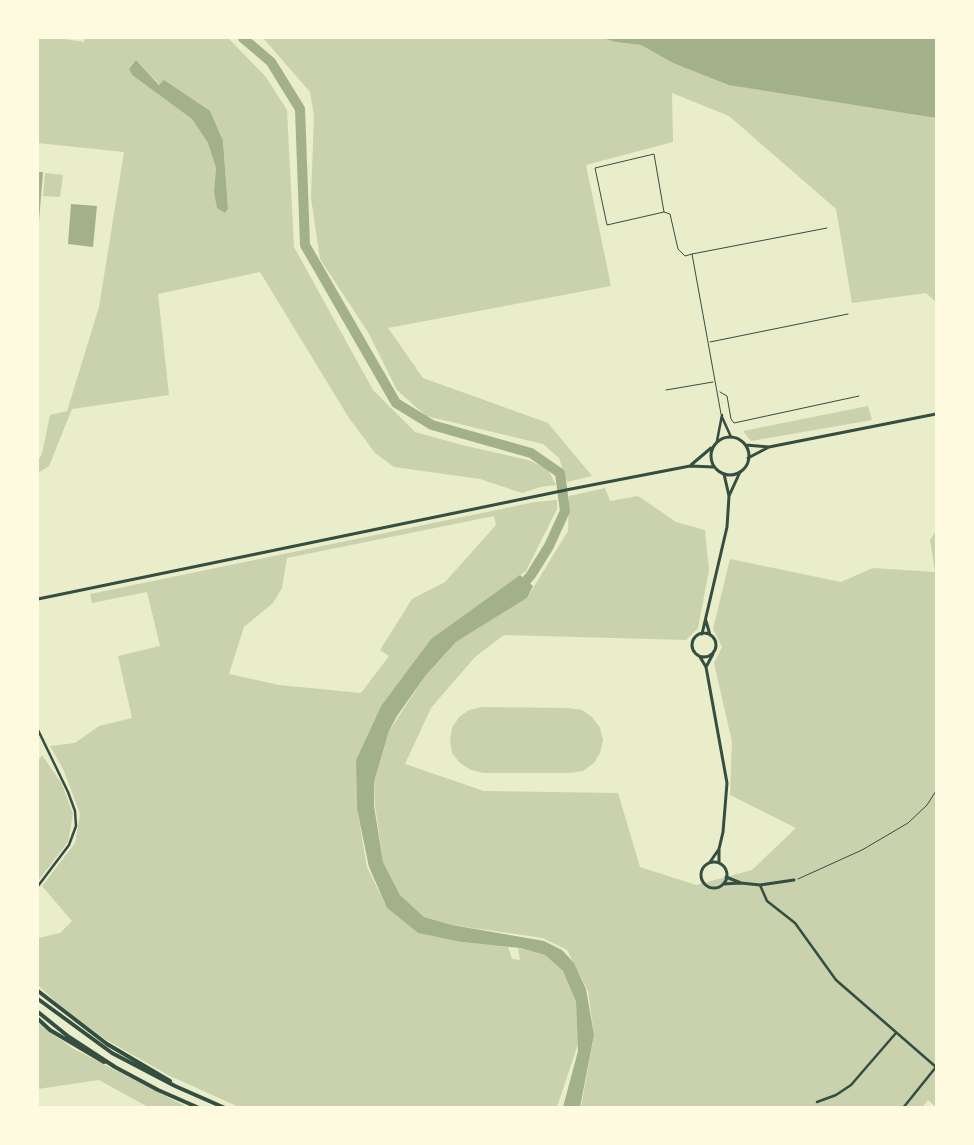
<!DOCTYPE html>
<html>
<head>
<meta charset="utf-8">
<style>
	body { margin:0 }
	#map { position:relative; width:974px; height:1145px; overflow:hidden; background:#e9edc9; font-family:Roboto,sans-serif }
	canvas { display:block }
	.frame { position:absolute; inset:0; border:39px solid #fefae0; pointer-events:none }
</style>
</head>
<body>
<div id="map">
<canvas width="974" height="1145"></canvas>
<div class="frame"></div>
</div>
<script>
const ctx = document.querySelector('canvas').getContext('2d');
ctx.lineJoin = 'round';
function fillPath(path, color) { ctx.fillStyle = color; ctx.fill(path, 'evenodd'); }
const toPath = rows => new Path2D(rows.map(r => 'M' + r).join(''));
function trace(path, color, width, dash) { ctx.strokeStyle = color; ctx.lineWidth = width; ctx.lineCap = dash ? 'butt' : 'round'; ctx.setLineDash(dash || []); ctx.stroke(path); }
fillPath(toPath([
	[38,38,59,38,84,42,85,38,228,38,266,77,287,110,294,247,373,390,415,432,462,445,528,460,547,468,556,485,540,487,522,493,480,479,394,467,375,453,349,418,260,272,158,294,169,395,72,409,49,466,38,473,38,461,42,454,50,415,67,411,99,307,124,152,38,143],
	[136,60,160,85,164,81,223,141,228,209,214,192,216,168,208,143,192,119,132,75,129,69],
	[263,38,602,38,615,42,641,45,673,63,795,95,936,118,936,302,926,293,852,303,836,209,729,116,672,93,673,142,586,165,611,286,388,328,423,378,548,423,592,476,567,482,559,458,543,444,426,416,397,390,368,332,320,259,311,198,314,116,310,92],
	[45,173,63,175,60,197,43,196],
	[868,406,872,420,751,441,743,431],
	[605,488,610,501,638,496,676,522,705,530,709,570,698,628,686,640,504,635,475,657,431,708,405,764,484,791,618,793,640,867,696,885,752,870,796,828,730,795,732,742,714,663,722,647,713,629,730,559,841,582,873,568,935,572,930,540,936,531,936,1107,928,1100,922,1108,581,1107,594,1035,588,991,567,950,543,938,452,925,424,917,400,895,383,862,375,805,374,782,389,731,426,675,456,642,527,598,568,531,569,496],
	[557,500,557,509,526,571,431,639,381,706,356,760,357,809,367,867,387,908,418,933,461,942,508,947,512,959,520,960,518,948,545,955,563,971,576,1002,578,1044,557,1107,239,1107,168,1075,105,1039,58,1004,38,985,38,938,60,933,72,921,42,886,75,843,80,814,64,771,50,746,75,743,99,726,132,718,118,656,160,646,147,592,92,603,90,594,535,502],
	[494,516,496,525,445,582,412,599,380,650,389,656,361,693,279,685,229,674,244,627,273,603,282,588,287,558],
	[482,707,569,708,582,710,592,717,600,728,603,740,600,753,594,763,583,771,570,773,484,773,471,770,460,763,452,753,450,740,452,728,459,717,469,710],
	[42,755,62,784,73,814,68,842,38,881,38,761],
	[38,1023,72,1048,187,1107,148,1107,99,1080,38,1089]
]), '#cad2ad');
fillPath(toPath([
	[602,38,936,38,936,118,729,85,673,63,641,45,615,42],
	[136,60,159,85,164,80,210,111,223,141,228,209,225,213,217,208,214,192,216,168,208,143,192,119,132,75,129,69],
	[38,172,43,172,38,233],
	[71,204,97,206,93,247,68,244],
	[520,575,533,586,527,598,456,642,426,675,397,716,389,731,374,782,374,806,383,862,400,895,424,917,452,925,544,941,562,950,574,963,586,989,594,1035,580,1107,563,1107,578,1051,576,1002,563,971,545,955,520,948,461,942,418,933,387,908,369,867,357,809,356,760,381,706,431,639]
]), '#a3b18a');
trace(toPath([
	[243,38,271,62,300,109,305,245,396,403,432,425,531,453,560,473,565,511,549,546,531,575,518,590]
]), '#a3b18a', 10);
trace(toPath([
	[798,879,862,850,908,823,927,805,936,791]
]), '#344e41', 1);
trace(toPath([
	[664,212,607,225,595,168,654,154,664,212,670,214,678,249,685,256,692,254],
	[710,342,848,314],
	[666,390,713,382],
	[720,392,727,396,731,419,734,423,859,396],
	[721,414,692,254,827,228]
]), '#344e41', 1);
trace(toPath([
	[722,417,731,437],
	[717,441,722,415],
	[38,730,68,792,75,811,76,826,69,845,38,886],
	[760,885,767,901,795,923,836,980,936,1067,903,1108],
	[817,1102,836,1095,851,1085,896,1033]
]), '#344e41', 2.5);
trace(toPath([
	[729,496,740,472],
	[706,621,710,635],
	'692 645a12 12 0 1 1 24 0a12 12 0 1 1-24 0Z',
	[702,634,727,527,729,496,724,474],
	[700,657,706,667,713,654],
	[706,667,727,783,723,832,719,849],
	[710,862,719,849,719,863],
	'701 875a13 13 0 1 1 26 0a13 13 0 1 1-26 0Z',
	[741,883,760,885,794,880],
	[723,884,741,883,726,877]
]), '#344e41', 3);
trace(toPath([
	'711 456a19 19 0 1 1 38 0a19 19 0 1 1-38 0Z',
	[746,445,769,447,936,414],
	[748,458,769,447],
	[691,465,711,448],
	[38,599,571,489,690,466,714,467]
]), '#344e41', 3);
trace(toPath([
	[38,991,107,1044,170,1081],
	[38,999,112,1053,175,1086,225,1108],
	[38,1012,69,1037,115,1067,158,1090,199,1108],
	[38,1019,50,1030,104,1062]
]), '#344e41', 4);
</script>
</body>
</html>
